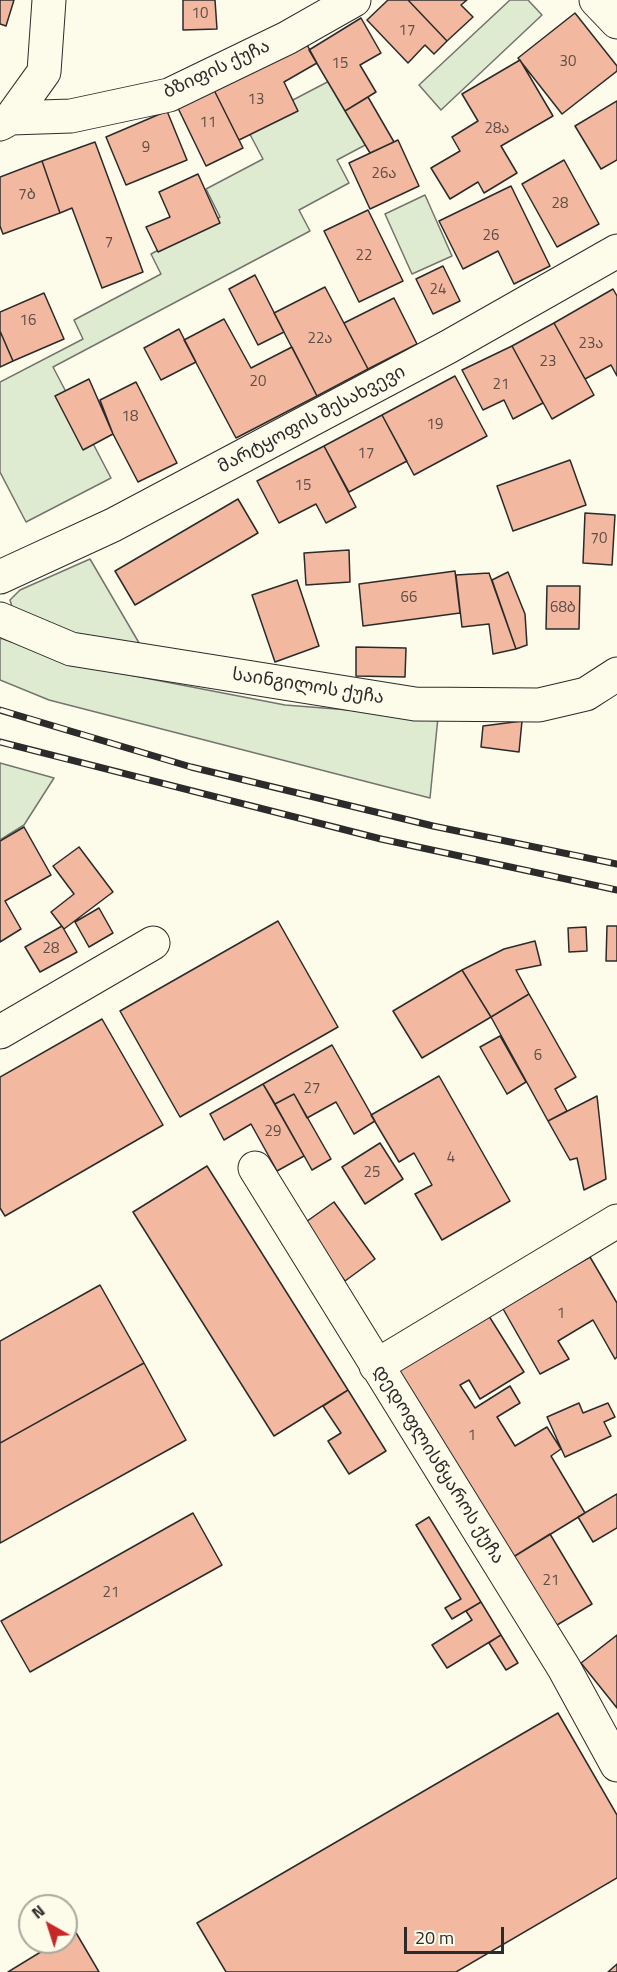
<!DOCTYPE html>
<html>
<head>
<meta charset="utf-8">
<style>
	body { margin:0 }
	#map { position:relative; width:617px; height:1972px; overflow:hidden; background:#fdfbea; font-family:"Titillium Web",sans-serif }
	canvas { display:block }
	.north { position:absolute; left:18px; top:1894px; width:60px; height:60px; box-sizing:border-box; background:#fdfbea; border:2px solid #a9a89e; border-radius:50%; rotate:321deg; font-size:16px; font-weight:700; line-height:24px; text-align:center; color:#2b2b2b }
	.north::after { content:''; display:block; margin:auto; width:21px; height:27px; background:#c62828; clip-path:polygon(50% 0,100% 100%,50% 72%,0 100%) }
	.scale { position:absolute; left:404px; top:1927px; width:100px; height:27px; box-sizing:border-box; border:3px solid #2b2b2b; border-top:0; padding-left:8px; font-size:18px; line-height:21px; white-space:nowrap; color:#2b2b2b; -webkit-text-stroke:4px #fdfbea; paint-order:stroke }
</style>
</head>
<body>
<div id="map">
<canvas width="617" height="1972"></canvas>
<div class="north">N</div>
<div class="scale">20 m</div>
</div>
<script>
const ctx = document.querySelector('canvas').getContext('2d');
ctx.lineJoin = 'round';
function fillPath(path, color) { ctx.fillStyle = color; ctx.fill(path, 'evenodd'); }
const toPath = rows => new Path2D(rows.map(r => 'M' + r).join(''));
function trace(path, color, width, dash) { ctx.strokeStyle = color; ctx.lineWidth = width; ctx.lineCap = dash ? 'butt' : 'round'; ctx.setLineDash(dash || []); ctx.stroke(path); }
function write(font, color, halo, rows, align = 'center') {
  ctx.font = font + ' "Titillium Web","Noto Sans Georgian",sans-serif'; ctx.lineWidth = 4.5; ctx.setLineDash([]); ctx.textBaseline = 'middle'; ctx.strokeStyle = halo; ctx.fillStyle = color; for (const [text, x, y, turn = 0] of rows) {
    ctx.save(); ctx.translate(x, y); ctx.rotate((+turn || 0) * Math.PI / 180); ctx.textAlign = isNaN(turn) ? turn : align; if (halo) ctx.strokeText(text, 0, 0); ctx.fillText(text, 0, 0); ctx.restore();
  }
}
const green = toPath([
	[510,0,528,0,542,15,441,110,419,85,510,0],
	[335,78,369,143,337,160,349,183,299,210,310,231,53,367,111,478,26,522,0,472,0,382,83,339,74,320,161,274,151,254,220,217,206,189,263,159,245,125,335,78],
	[425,195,452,256,412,274,385,214,425,195],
	[90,559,142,648,65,632,12,607,10,600,20,590,90,559],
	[0,638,78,665,285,705,438,717,430,798,49,700,0,680,0,638],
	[0,763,54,778,24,825,0,840,0,763]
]);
fillPath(green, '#deebd1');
trace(green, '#74746e', 1.5);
const building = toPath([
	[0,0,14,0,6,26,0,24,0,0],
	[183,0,215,0,217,29,183,30,183,0],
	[388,0,408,0,447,41,434,54,425,45,408,63,367,20,388,0],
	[408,0,467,0,461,5,473,17,447,41,408,0],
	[575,13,617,66,617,71,562,114,518,58,575,13],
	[361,18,381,53,360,65,376,92,345,111,309,50,361,18],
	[306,43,317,63,284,82,298,111,239,140,213,88,306,43],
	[520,60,553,116,501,146,517,173,484,193,478,182,450,199,431,168,460,151,452,137,478,121,462,94,520,60],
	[213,88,243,148,206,166,177,106,213,88],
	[368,97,394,142,370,153,345,111,368,97],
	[617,101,617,160,601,169,575,126,617,101],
	[167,111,187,160,126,185,106,137,167,111],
	[398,140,419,186,370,209,349,163,398,140],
	[95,142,143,272,102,288,72,208,60,213,42,161,95,142],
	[564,160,599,224,557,247,522,184,564,160],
	[42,161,60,213,3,234,0,226,0,177,42,161],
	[198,174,220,223,158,252,146,227,170,217,159,192,198,174],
	[511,186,550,266,514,284,498,251,463,269,439,221,511,186],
	[368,210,403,281,359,302,324,231,368,210],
	[443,266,460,301,433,314,416,279,443,266],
	[255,275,284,332,258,345,229,289,255,275],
	[325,287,368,369,317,396,274,313,325,287],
	[613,289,617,296,617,376,611,365,585,379,554,323,613,289],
	[44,293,64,339,13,361,0,331,0,312,44,293],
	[394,298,417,344,368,369,344,323,394,298],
	[224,319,251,368,292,347,317,396,236,438,184,340,224,319],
	[554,323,594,395,552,419,512,346,554,323],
	[179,329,196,362,161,380,144,348,179,329],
	[0,331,13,361,0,367,0,331],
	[512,346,543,403,513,419,504,400,483,410,462,370,512,346],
	[455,376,487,436,414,475,382,415,455,376],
	[89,379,113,434,83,450,55,396,89,379],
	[136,382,177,463,138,482,113,434,100,400,136,382],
	[382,415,407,461,349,492,324,446,382,415],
	[324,446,356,507,326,523,316,504,279,523,257,481,324,446],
	[570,460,586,505,513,531,497,486,570,460],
	[238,499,258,533,135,605,115,571,238,499],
	[585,513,615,515,612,565,583,563,585,513],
	[349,550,350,582,306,585,304,553,349,550],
	[455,571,460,613,363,626,359,584,455,571],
	[508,572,525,614,527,645,516,649,492,580,508,572],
	[489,573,516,649,493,654,489,624,462,627,456,575,489,573],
	[297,580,319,646,275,662,252,595,297,580],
	[547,586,580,586,579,629,546,629,547,586],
	[356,647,406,648,405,677,356,676,356,647],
	[522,721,519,752,481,747,483,726,522,721],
	[24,827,51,875,5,901,21,929,0,942,0,841,24,827],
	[79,847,113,892,64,929,51,912,74,894,53,866,79,847],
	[99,908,113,933,89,947,75,922,99,908],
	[278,921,338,1027,180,1117,120,1011,278,921],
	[62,926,77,952,40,972,25,947,62,926],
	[607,926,617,926,617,961,606,961,607,926],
	[586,927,587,951,569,952,568,928,586,927],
	[535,941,541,965,516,970,529,994,491,1017,462,970,504,949,535,941],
	[462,970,491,1017,422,1058,393,1011,462,970],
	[529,994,576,1077,555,1089,567,1111,548,1121,491,1017,529,994],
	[102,1019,163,1125,5,1216,0,1208,0,1077,102,1019],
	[500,1036,526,1082,507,1094,480,1047,500,1036],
	[332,1045,375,1121,354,1134,336,1102,307,1118,294,1094,275,1104,263,1084,332,1045],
	[439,1076,510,1201,442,1240,415,1194,432,1185,414,1153,399,1162,371,1115,439,1076],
	[263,1084,304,1156,277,1171,251,1124,224,1140,210,1114,263,1084],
	[294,1094,331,1159,312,1170,275,1104,294,1094],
	[597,1096,606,1179,584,1190,577,1158,570,1160,548,1121,597,1096],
	[380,1143,403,1179,365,1204,342,1167,380,1143],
	[207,1166,348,1390,274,1436,133,1212,207,1166],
	[334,1202,375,1259,345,1281,303,1224,334,1202],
	[590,1257,617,1303,617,1357,615,1359,593,1320,558,1341,569,1359,540,1374,502,1307,590,1257],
	[100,1285,144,1363,0,1443,0,1341,100,1285],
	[487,1313,524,1372,480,1399,469,1380,460,1385,475,1408,510,1386,520,1403,497,1417,515,1446,547,1427,561,1449,551,1456,585,1513,510,1559,392,1366,487,1313],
	[144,1363,186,1440,0,1543,0,1443,144,1363],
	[348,1390,386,1451,349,1474,328,1441,341,1433,323,1406,348,1390],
	[579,1403,583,1413,608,1403,615,1417,604,1422,611,1436,565,1457,547,1417,579,1403],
	[617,1494,617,1528,593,1542,578,1517,617,1494],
	[193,1513,222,1565,30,1672,1,1621,193,1513],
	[429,1517,481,1602,452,1619,445,1608,461,1599,416,1525,429,1517],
	[550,1534,592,1604,552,1628,510,1559,550,1534],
	[481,1602,501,1635,447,1668,432,1645,472,1620,466,1611,481,1602],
	[501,1635,518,1663,506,1670,489,1643,501,1635],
	[617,1635,617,1708,581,1663,617,1635],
	[558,1713,617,1815,617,1878,456,1972,226,1972,197,1923,558,1713],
	[75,1931,99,1972,8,1972,57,1942,66,1942,66,1937,75,1931],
	[617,1964,617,1972,608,1972,617,1964]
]);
fillPath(building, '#f2b8a0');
trace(building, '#2b2b2b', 1.5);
const minor = toPath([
	[596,0,617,22],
	[11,118,44,72,49,0],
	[0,124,11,118,71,116,169,95,287,38,354,0],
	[0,577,113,525,448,347,617,251],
	[0,619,71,649,415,704,539,705,586,694,617,674],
	[0,1032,153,943],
	[255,1168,564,1668,617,1765],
	[376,1366,617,1221]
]);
trace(minor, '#2b2b2b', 35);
trace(minor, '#fdfbea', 33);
const rail = toPath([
	[0,710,191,767,433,826,617,864],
	[0,742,381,839,617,890]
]);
trace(rail, '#2b2b2b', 7);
trace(rail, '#fdfbea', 4.5, [14]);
write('15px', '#5d4e48', null, [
	["10",200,14],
	["17",407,31],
	["30",568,62],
	["15",340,64],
	["13",256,100],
	["11",208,123],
	["28ა",497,129],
	["9",146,148],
	["26ა",384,174],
	["7ბ",27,195],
	["28",560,204],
	["26",491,236],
	["7",109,243],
	["22",364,256],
	["24",438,290],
	["16",28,321],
	["22ა",320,339],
	["23ა",591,344],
	["23",548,362],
	["20",258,382],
	["21",501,385],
	["18",130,417],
	["19",435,425],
	["17",366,454],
	["15",303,486],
	["70",599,539],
	["66",409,598],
	["68ბ",563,608],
	["28",51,949],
	["6",538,1056],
	["27",312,1089],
	["29",273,1132],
	["4",451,1158],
	["25",372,1173],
	["1",561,1314],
	["1",472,1436],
	["21",551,1581],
	["21",111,1593]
]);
write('18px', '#2b2b2b', '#fdfbea', [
	["ბზიფის ქუჩა",217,70,-25],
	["მარტყოფის შესახვევი",312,420,-28],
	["საინგილოს ქუჩა",308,687,9],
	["დედოფლისწყაროს ქუჩა",438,1465,58]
]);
</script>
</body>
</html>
